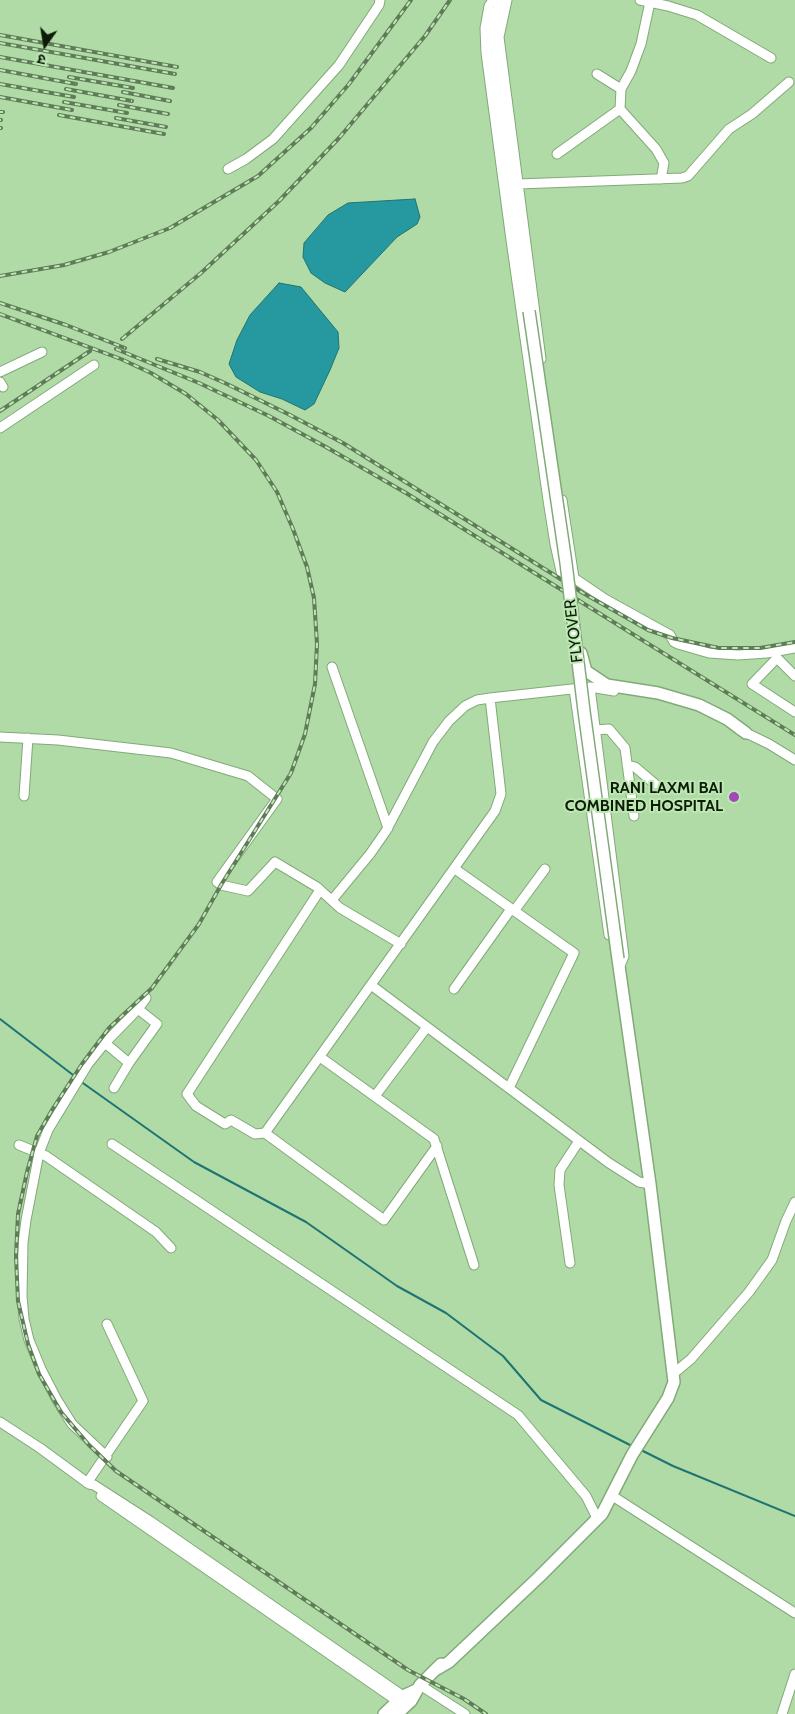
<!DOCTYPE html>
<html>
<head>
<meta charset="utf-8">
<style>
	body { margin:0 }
	#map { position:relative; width:795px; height:1714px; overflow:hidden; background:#b0daa6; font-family:Cabin,"Noto Sans Devanagari",sans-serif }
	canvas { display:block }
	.north { position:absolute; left:20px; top:20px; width:50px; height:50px; -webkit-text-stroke:4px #bde7b3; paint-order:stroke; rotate:193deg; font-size:14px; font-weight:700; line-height:20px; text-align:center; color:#0d1c09 }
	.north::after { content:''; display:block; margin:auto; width:18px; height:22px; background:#0d1c09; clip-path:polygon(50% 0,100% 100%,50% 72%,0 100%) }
</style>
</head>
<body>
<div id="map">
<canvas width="795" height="1714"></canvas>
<div class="north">उ</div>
</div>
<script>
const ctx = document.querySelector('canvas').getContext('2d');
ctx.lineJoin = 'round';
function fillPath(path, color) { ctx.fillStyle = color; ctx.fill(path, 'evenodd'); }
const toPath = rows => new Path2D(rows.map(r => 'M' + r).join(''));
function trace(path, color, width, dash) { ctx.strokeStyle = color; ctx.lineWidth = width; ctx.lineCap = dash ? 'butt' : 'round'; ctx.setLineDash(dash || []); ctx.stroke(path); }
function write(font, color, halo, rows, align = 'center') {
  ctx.font = font + ' Cabin,sans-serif'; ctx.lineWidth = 4; ctx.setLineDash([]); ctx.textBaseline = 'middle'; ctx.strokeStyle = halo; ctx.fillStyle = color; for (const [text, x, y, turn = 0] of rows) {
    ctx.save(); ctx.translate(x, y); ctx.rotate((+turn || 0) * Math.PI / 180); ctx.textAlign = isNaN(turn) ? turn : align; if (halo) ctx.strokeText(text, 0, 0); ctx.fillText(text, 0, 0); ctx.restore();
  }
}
const water = toPath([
	[415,199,420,217,417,224,397,237,345,292,325,283,311,273,303,257,304,243,328,215,348,203,415,199],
	[279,283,301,287,338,332,339,348,330,370,314,404,305,410,282,399,260,392,236,377,229,364,237,340,250,315,279,283]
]);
fillPath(water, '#25999f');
trace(water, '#1e7472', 1);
trace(toPath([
	[0,1019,77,1078],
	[80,1081,194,1162,306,1222,397,1286,446,1313,503,1356,541,1400,632,1446],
	[641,1450,673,1466,795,1516]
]), '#1e7472', 2);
const minor = toPath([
	[493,0,489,6,485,28,486,53,511,240,548,500,555,544,562,576,571,580,574,578,562,500],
	[507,0,499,37,541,359],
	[640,0,668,6,697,15,771,58],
	[650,2,641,44,631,71,621,89,620,109,656,149,664,163,661,179],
	[597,74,621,89],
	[557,154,620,109],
	[228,169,246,159,273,139,339,65,379,5,380,0],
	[518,184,682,178,688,176,729,129,752,114,789,82],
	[0,372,42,352],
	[0,382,3,387],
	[0,428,94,365],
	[574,578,605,599,670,635,674,642,678,644,709,653,738,655,767,653,795,648],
	[332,667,388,828],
	[795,676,777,658,752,684,795,712],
	[590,687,624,956,619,968],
	[574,689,609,935],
	[595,730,609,729,625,748,634,816],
	[740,730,769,744,795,760],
	[0,737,58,740,171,753,248,776,277,799,217,882,221,885,248,891,275,862,317,887,340,908,401,944],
	[627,765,635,767,655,784],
	[24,796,28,738],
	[455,869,574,953,509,1088],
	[320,890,187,1094,196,1106,225,1124,231,1120,255,1134,265,1133,384,1220,437,1146],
	[332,900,370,854,386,831,433,742,449,721,465,706,477,700,490,698,590,687,614,691],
	[514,911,545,869],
	[371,985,609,1163,639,1182,650,1184],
	[454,989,511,909],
	[105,1043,129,1063],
	[320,1057,434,1139,474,1265],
	[114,1088,129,1063,157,1024,138,1009],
	[375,1096,427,1027],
	[265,1133,495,811,501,794,490,698],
	[112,1144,518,1415,586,1496,597,1518],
	[19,1145,46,1156,156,1232,171,1248],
	[570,1263,559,1185,560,1170,579,1141],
	[673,1374,691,1359,749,1292,772,1260,786,1221,795,1202],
	[0,1422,40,1448,89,1484,94,1485,150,1521,406,1698],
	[107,1457,72,1424,57,1400,41,1369,29,1340,24,1319,22,1296,23,1243,26,1220,39,1153,48,1130,88,1064,105,1043,138,1009,146,998],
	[87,1483,143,1401,107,1324],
	[611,1495,795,1613],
	[101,1496,403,1705],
	[420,1685,465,1714],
	[782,1714,795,1674]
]);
const major = toPath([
	[502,0,492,27,491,45,529,311],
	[581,653,586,671,607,685,658,693,699,705,727,719,746,733],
	[437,1669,449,1662,539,1577,602,1514,632,1455,668,1398,674,1382,650,1184,618,959],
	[384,1714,403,1696,416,1690],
	[397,1714,411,1701,420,1685,441,1664]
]);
trace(minor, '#82aa79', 11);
trace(major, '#82aa79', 14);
trace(minor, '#fff', 9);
trace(major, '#fff', 11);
const rail = toPath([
	[0,35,177,67],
	[0,43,175,74],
	[0,57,173,88],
	[0,70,76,84],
	[69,77,133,88],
	[0,84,74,97],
	[66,89,132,101],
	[123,92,170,101],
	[0,97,72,110],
	[64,102,127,113],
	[119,105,168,114],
	[0,112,3,112],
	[59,115,164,134],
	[116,118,166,127],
	[0,120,1,120],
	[0,128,1,128],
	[0,276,64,265,109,252,170,228,258,176,311,128,349,84,411,0],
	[0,303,66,325,125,348],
	[0,314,121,359,151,373,186,394,218,420,256,460,277,492,293,529,307,567,314,598,317,644,315,684,305,734,291,773,221,885,199,924,152,988,109,1028,82,1064,52,1110,37,1136,27,1172,18,1214,16,1256,18,1301,28,1344,39,1374,61,1412,89,1445,116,1471,408,1670,464,1699,486,1714],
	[122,339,201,273,279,201,339,138,425,36,450,0],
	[116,349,199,383,269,416,326,447,406,493,795,735],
	[157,359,200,372,227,384,290,415,343,443,583,593,648,630,672,638,719,648,760,648,795,642],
	[0,411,90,351]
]);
trace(rail, '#5f7b58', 4);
trace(rail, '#bde7b3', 2, [5.5]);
const majorBridge = toPath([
	[529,311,566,563,584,711,618,959]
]);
trace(majorBridge, '#82aa79', 14, []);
trace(majorBridge, '#fff', 11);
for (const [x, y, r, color] of [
	[734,797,6,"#a149b5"]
]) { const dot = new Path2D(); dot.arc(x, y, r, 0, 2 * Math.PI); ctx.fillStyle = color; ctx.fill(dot); trace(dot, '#bde7b3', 2); }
write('16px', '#0d1c09', '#bde7b3', [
	["FLYOVER",574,631,-97]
]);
write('bold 16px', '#0d1c09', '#bde7b3', [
	["RANI LAXMI BAI",723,788],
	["COMBINED HOSPITAL",723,806]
], 'right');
</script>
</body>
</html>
